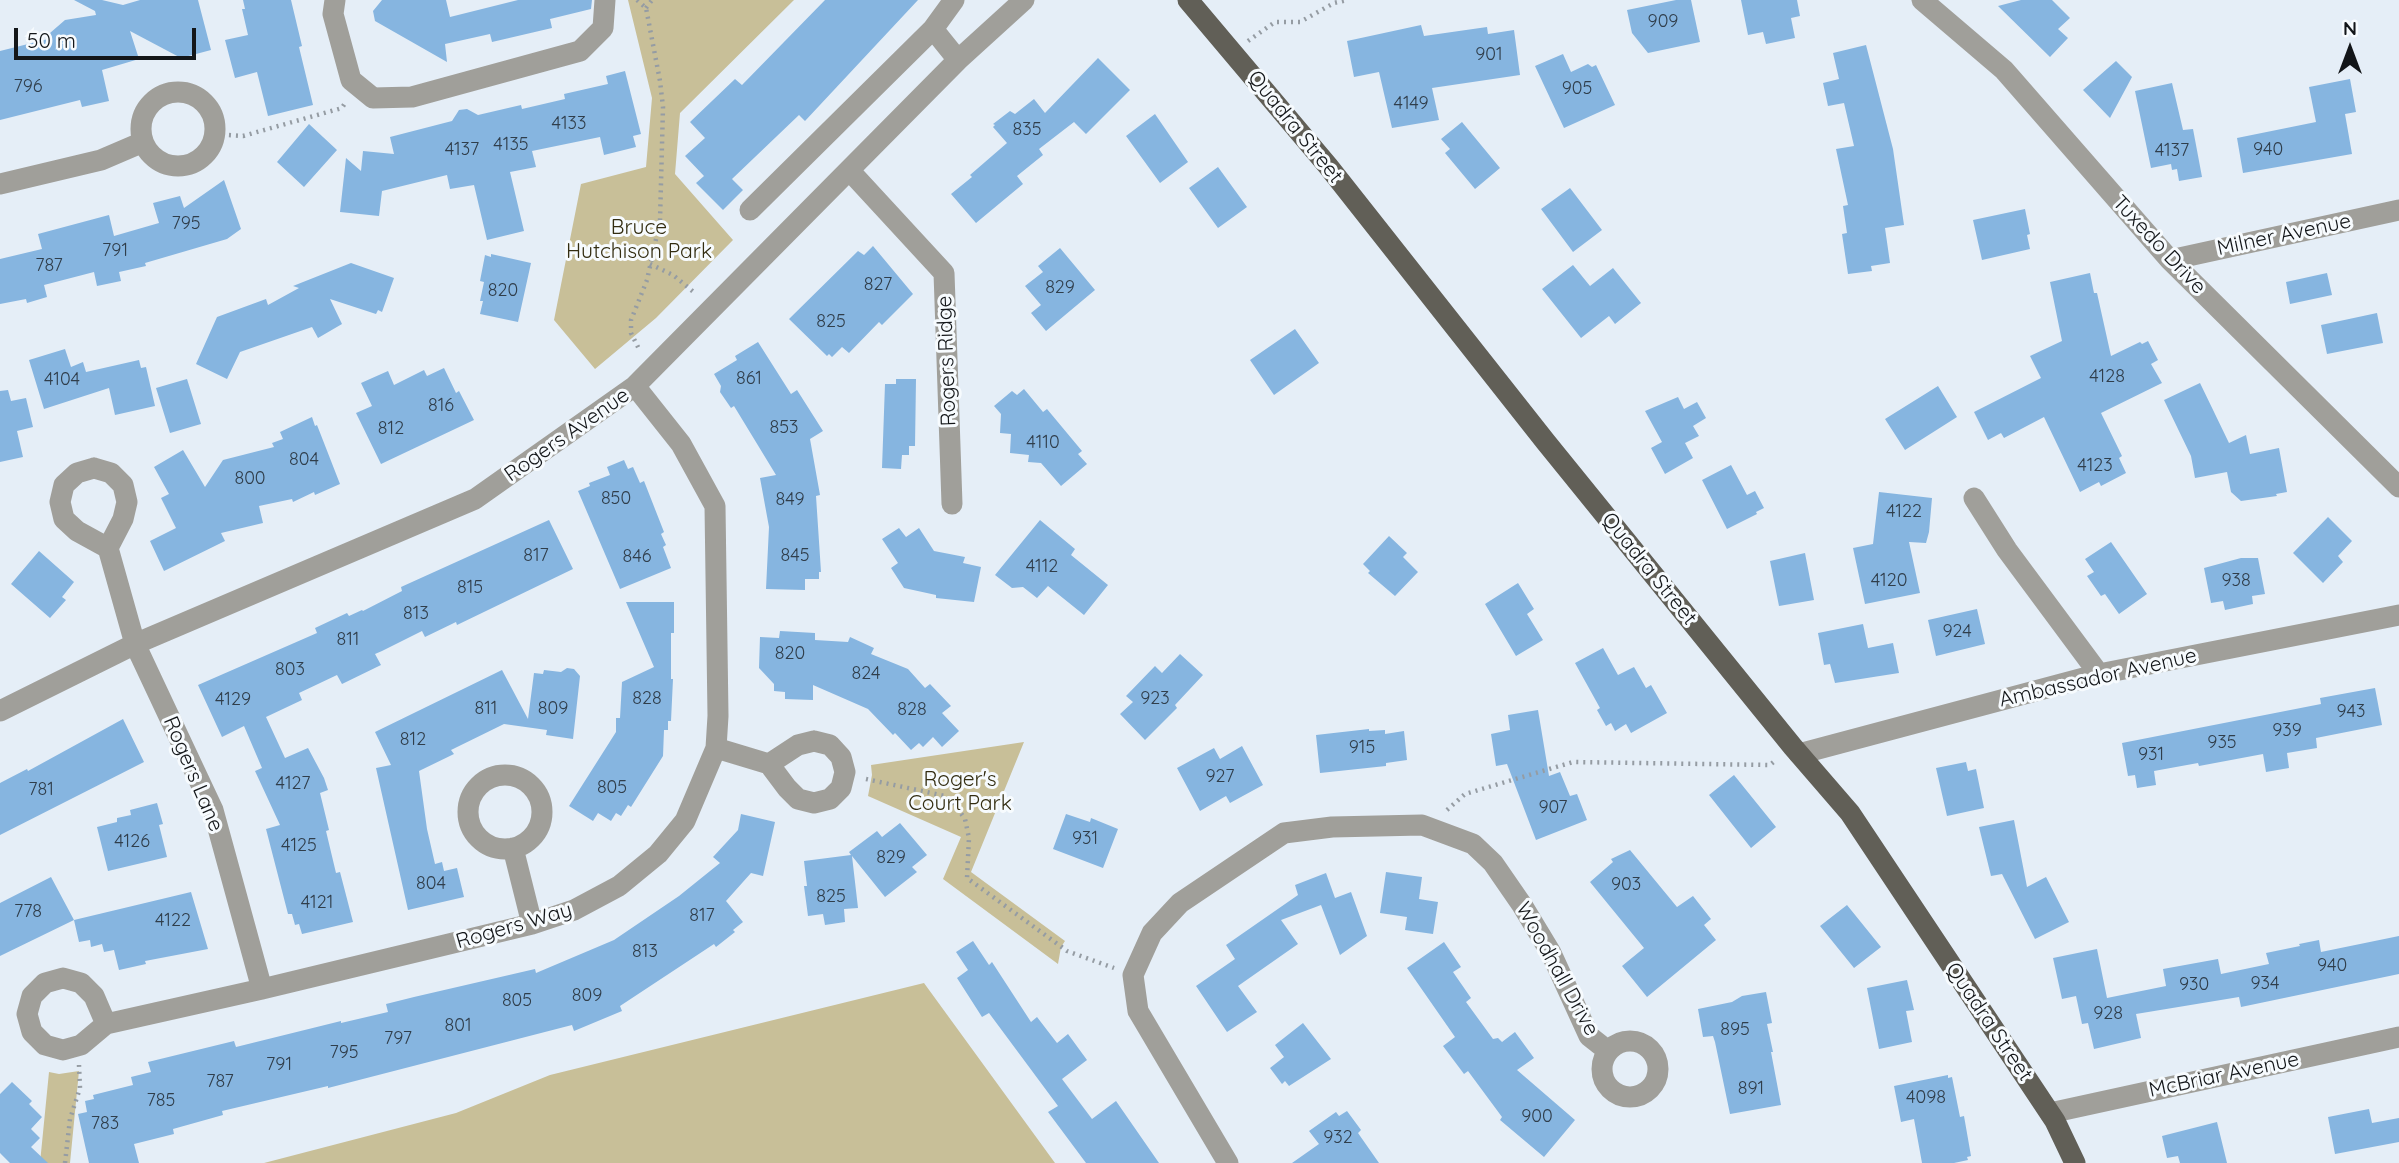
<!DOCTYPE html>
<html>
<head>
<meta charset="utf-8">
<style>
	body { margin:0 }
	#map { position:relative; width:2399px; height:1163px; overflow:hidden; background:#e5eef7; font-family:Quicksand,sans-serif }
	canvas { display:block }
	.north { position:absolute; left:2315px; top:14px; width:70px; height:70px; -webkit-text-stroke:5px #f7fbfe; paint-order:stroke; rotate:0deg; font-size:19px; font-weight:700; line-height:28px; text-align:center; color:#131619 }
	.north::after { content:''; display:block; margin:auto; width:24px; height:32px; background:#131619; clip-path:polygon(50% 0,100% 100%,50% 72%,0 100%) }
	.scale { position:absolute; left:14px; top:28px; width:182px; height:32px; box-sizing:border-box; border:4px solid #131619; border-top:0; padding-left:9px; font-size:21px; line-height:24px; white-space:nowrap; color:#131619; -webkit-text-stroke:5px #f7fbfe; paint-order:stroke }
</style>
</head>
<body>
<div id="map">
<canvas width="2399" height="1163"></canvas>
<div class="north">N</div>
<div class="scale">50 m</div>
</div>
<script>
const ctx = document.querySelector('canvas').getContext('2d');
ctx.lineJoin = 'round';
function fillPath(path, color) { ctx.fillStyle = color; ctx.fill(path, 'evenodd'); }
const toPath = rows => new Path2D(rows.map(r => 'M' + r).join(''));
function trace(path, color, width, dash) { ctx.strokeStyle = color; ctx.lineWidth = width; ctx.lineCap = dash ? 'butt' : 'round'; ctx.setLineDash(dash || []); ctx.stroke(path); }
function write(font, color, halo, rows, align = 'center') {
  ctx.font = font + ' Quicksand,sans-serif'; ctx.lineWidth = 6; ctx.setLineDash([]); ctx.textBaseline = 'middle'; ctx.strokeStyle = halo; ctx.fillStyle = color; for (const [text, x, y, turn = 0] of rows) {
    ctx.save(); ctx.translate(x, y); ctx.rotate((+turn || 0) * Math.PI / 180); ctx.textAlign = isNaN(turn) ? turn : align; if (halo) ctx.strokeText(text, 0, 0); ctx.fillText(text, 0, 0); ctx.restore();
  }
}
fillPath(toPath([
	[628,0,794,0,680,113,675,174,733,240,656,318,595,369,554,320,581,184,646,167,652,98],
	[1024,742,971,872,1065,941,1061,947,1058,964,943,879,961,837,868,796,872,775,871,765],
	[924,983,1055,1163,264,1163,456,1113,550,1075],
	[79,1071,70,1163,40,1163,49,1072,59,1074]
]), '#c8bf98');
fillPath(toPath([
	[74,0,102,0,123,5,140,0,198,0,211,50,181,58,130,31,139,59,102,70,109,101,82,107,80,100,0,120,0,51,52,38,50,33,65,20,96,15,95,11],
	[243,0,291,0,302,46,299,47,313,105,268,116,257,72,235,78,225,40,248,35,242,9,245,9],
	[382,0,446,0,450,17,518,0,592,0,591,9,550,19,552,28,492,42,490,34,445,44,447,62,375,21,373,11],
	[825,0,918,0,805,121,799,115,732,179,743,190,723,210,696,183,704,176,685,156,705,138,690,122,735,79,742,85],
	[1676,0,1691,0,1700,42,1648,53,1632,33,1627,10],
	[1741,0,1797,0,1800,16,1791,18,1795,38,1766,44,1763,32,1748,35],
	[2021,0,2052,0,2070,18,2058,29,2068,38,2050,57,1998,6],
	[1421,25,1424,36,1487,27,1488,34,1514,30,1520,75,1432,88,1439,120,1392,128,1379,72,1354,77,1347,41],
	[1866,45,1893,149,1904,225,1885,228,1890,263,1871,266,1872,271,1848,274,1842,234,1847,233,1843,206,1848,205,1836,149,1854,146,1844,103,1828,106,1823,83,1839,79,1833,53],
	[1563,54,1571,72,1588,64,1592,67,1596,65,1615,105,1564,128,1535,66],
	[1098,58,1130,90,1086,134,1074,122,1039,149,1043,155,1017,176,1023,184,976,223,951,194,972,177,970,175,1007,143,993,127,995,125,993,124,1010,111,1015,114,1034,99,1045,113],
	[2116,61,2132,77,2110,118,2083,90],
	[625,71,641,134,633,136,636,147,604,155,600,137,532,151,536,167,510,172,524,231,487,240,474,185,450,189,447,175,382,191,379,216,340,212,346,158,361,171,363,151,394,154,390,137,452,121,459,110,467,109,478,115,521,105,522,109,565,99,564,94,608,84,606,76],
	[2350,79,2356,112,2345,114,2352,154,2243,173,2237,138,2316,122,2309,87],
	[2172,83,2183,130,2193,129,2202,177,2179,181,2177,169,2172,170,2171,164,2151,168,2135,91],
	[1155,114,1188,162,1160,183,1126,136],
	[1462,122,1500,168,1475,189,1445,153,1450,149,1441,139],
	[309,124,337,150,304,187,277,162],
	[1218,167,1247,207,1218,228,1189,188],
	[224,180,241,229,227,239,145,263,146,266,119,272,121,281,97,286,94,272,44,285,47,297,27,303,26,299,0,304,0,259,42,249,38,234,109,215,114,236,159,223,153,203,180,196,184,208],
	[1570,188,1602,230,1573,252,1541,209],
	[2025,209,2030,234,2027,235,2030,249,1982,260,1973,220],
	[873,246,913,294,882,325,879,322,849,353,842,347,832,357,829,354,827,356,789,319,858,251,864,255],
	[1060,248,1095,290,1046,331,1031,313,1041,305,1025,286,1043,272,1038,266],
	[491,254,531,263,518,322,480,314,483,301,480,301,484,282,480,281,485,255,491,257],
	[351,263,394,278,382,312,378,310,376,314,330,299,342,324,318,338,312,327,240,352,227,379,196,364,217,317,266,299,268,305,299,288,293,286],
	[1573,265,1590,286,1613,268,1641,303,1615,324,1609,316,1581,338,1542,289],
	[2090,273,2094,293,2097,293,2111,356,2140,342,2142,344,2148,341,2158,360,2151,364,2162,383,2101,413,2122,456,2119,458,2126,473,2101,486,2099,482,2080,492,2044,417,2004,438,2001,433,1988,440,1974,412,2041,378,2030,356,2062,341,2050,282],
	[2327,273,2332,295,2290,304,2286,282],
	[2377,313,2383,343,2327,354,2321,325],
	[1295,329,1319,363,1274,395,1250,360],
	[758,342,791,394,797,390,823,431,810,439,820,495,816,496,821,572,819,572,819,579,805,579,805,590,766,589,769,527,760,478,776,475,734,406,731,408,720,392,721,386,714,374,737,360,735,356],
	[65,349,71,367,83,362,86,372,139,360,141,368,146,367,155,406,115,415,109,388,44,409,29,360],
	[444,368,456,393,459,391,474,420,381,464,356,413,372,406,361,383,388,371,394,385,424,370,427,376],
	[187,379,201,424,170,433,156,388],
	[896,379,916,379,915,446,909,446,909,455,902,455,901,469,882,468,885,384,896,384],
	[2200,383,2229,443,2246,435,2250,454,2279,448,2287,492,2276,494,2277,496,2241,501,2231,492,2227,472,2195,478,2191,456,2164,400],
	[1938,386,1957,417,1905,450,1885,419],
	[1024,389,1043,412,1047,409,1082,451,1078,454,1087,464,1061,486,1041,463,1028,462,1029,455,1010,453,1011,434,1000,433,1001,414,994,406,1012,391,1017,395],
	[8,390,11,401,26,398,33,427,17,431,23,457,0,462,0,391],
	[1678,397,1684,409,1697,402,1706,418,1693,426,1699,436,1685,443,1693,458,1665,474,1651,448,1662,442,1645,411],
	[312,417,315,426,317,425,340,484,315,495,314,492,293,502,292,499,259,506,263,523,221,533,225,541,164,571,150,541,176,528,161,498,169,494,154,467,183,450,205,487,223,460,274,447,272,443,283,439,280,432],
	[624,460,628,469,633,467,640,483,644,481,664,532,661,534,666,545,663,547,671,568,620,589,578,491,590,486,589,483,610,475,607,467],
	[1731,465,1747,495,1755,491,1764,508,1756,512,1757,514,1727,529,1702,480],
	[1879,492,1932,498,1929,532,1926,543,1909,542,1920,593,1865,604,1853,548,1873,544],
	[2328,517,2352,541,2338,556,2343,562,2323,583,2293,553],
	[549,520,573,569,457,625,456,622,425,637,422,631,382,651,375,654,381,665,342,684,337,675,299,693,302,700,266,717,285,758,308,748,324,778,328,790,320,793,329,830,326,831,336,873,340,872,353,922,302,934,299,924,295,925,292,914,288,914,266,829,280,825,255,771,262,768,244,726,222,737,198,685,317,633,315,628,347,613,349,616,362,610,363,611,402,591,401,587],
	[1040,520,1075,549,1071,555,1108,585,1084,615,1048,586,1037,598,1023,587,1012,588,995,575],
	[899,528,906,537,919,528,934,551,965,557,963,563,981,567,974,602,936,598,936,595,904,588,891,568,898,563,882,539],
	[1389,536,1407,553,1403,557,1418,572,1395,596,1368,573,1370,571,1363,564],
	[2111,542,2147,594,2119,614,2105,594,2101,596,2087,576,2094,572,2085,559],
	[39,551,74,582,62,597,66,600,50,618,11,584],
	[1805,553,1814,600,1779,606,1770,561],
	[2241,558,2258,558,2265,594,2252,596,2253,604,2225,610,2223,601,2211,603,2204,568],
	[1518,583,1534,609,1527,614,1543,640,1516,656,1485,604],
	[626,602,674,602,674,633,671,633,671,679,673,679,671,721,668,721,668,730,664,730,663,756,631,807,628,805,621,816,616,813,611,821,598,813,593,821,569,806,616,732,616,718,620,718,622,682,654,667],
	[1977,609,1985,644,1936,656,1928,620],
	[1863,624,1868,648,1893,643,1899,673,1835,683,1830,664,1824,665,1818,633],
	[780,631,815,633,815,640,848,642,850,637,874,648,871,654,908,669,925,688,930,684,951,706,942,713,959,731,942,747,933,737,923,747,919,743,911,750,895,733,893,735,868,709,813,685,813,700,785,699,785,692,774,691,774,684,759,668,760,637,779,638],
	[1603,648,1618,675,1634,667,1646,688,1651,685,1667,713,1631,733,1626,724,1615,731,1611,723,1606,726,1597,710,1600,708,1575,663],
	[1180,654,1203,675,1175,705,1177,708,1145,740,1120,714,1133,702,1126,696,1155,666,1162,673],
	[567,668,574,669,580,676,573,739,546,735,547,730,504,724,451,750,454,754,419,771,427,829,435,864,442,862,444,871,457,868,464,897,408,910,376,768,391,765,375,732,502,670,528,719,534,673,543,674,544,670,561,672],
	[2375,688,2382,725,2316,738,2317,748,2287,753,2289,768,2266,772,2263,754,2199,766,2198,763,2154,771,2156,785,2137,788,2135,775,2128,776,2122,743,2321,704,2320,698],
	[1538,710,1549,776,1560,772,1570,796,1577,794,1587,820,1536,840,1507,764,1496,766,1491,734,1510,730,1508,715],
	[123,719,144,762,0,835,0,783,27,769,28,771],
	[1369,729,1369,731,1385,730,1385,734,1404,731,1407,760,1386,763,1386,766,1320,773,1316,735],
	[1242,746,1263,785,1230,803,1226,796,1200,811,1177,768,1214,748,1220,759],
	[1966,762,1968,771,1976,769,1984,808,1947,816,1936,768],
	[1734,775,1776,827,1751,848,1709,795],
	[157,803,163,824,159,825,167,857,108,871,97,827,117,822,117,818,131,815,130,810],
	[741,814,775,822,763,876,751,873,726,901,743,922,733,930,735,932,716,947,714,944,620,1006,622,1011,574,1031,572,1025,328,1088,328,1086,222,1111,223,1115,173,1129,174,1134,134,1144,139,1163,89,1163,78,1114,87,1112,85,1101,94,1099,93,1095,133,1085,131,1077,151,1072,148,1062,234,1041,236,1047,341,1021,341,1023,388,1012,386,1004,414,997,535,969,536,973,614,940,679,896,720,863,713,857,738,830],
	[1066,814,1090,822,1091,818,1118,829,1103,868,1053,849],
	[2014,820,2027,887,2046,877,2069,922,2035,939,2002,874,1991,876,1979,827],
	[900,823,927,855,912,867,917,872,885,897,852,856,858,908,844,909,845,922,825,925,823,914,808,916,804,886,807,886,804,861,851,855,849,852,877,831,882,837],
	[1630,850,1677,907,1693,896,1711,919,1704,925,1716,940,1647,997,1622,966,1644,948,1590,882,1613,862,1611,859],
	[1386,872,1422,877,1419,899,1438,902,1433,934,1405,930,1407,917,1380,913],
	[1326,873,1335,898,1351,892,1367,936,1340,955,1321,905,1281,920,1298,944,1238,986,1257,1012,1227,1032,1196,986,1235,959,1226,945,1298,895,1295,885],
	[51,877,74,920,0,956,0,903],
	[191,892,208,949,145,961,146,964,119,970,114,950,104,952,102,944,91,947,90,940,79,942,74,920],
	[1847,905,1881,947,1854,968,1820,926],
	[2399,936,2399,974,2241,1007,2239,997,2136,1014,2141,1038,2094,1049,2088,1023,2082,1024,2076,996,2062,999,2053,958,2097,949,2107,998,2166,986,2163,969,2218,959,2221,974,2269,964,2266,953,2300,946,2299,944,2319,940,2321,952],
	[973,941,989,965,992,962,1031,1022,1037,1017,1057,1043,1068,1034,1087,1060,1062,1079,1092,1119,1116,1101,1159,1163,1086,1163,1048,1112,1058,1106,989,1013,982,1017,957,978,968,970,956,952],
	[1444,942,1461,967,1453,972,1471,998,1466,1002,1493,1039,1498,1038,1502,1042,1515,1032,1534,1058,1517,1070,1575,1120,1544,1157,1500,1120,1502,1117,1468,1071,1464,1074,1443,1046,1455,1037,1407,968],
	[1907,980,1914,1010,1906,1011,1912,1042,1879,1049,1867,988],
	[1766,992,1772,1023,1767,1024,1773,1052,1771,1052,1781,1105,1730,1114,1715,1042,1713,1036,1703,1037,1698,1009,1732,1002,1742,996],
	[1303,1023,1331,1059,1289,1086,1285,1081,1282,1084,1270,1068,1284,1057,1275,1045],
	[1948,1075,1948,1078,1952,1077,1960,1117,1964,1116,1971,1156,1967,1157,1968,1160,1954,1163,1922,1163,1914,1119,1901,1122,1894,1086],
	[12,1082,32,1101,29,1104,42,1117,31,1129,40,1138,31,1147,48,1163,10,1163,0,1153,0,1094],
	[2369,1109,2372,1123,2399,1118,2399,1142,2335,1154,2328,1117],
	[1347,1111,1361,1130,1358,1133,1379,1163,1292,1163,1319,1144,1309,1131,1336,1112,1339,1116],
	[2217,1122,2227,1163,2180,1163,2178,1156,2167,1158,2162,1136]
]), '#86b5e0');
trace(toPath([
	[637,0,646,8,660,81,663,107,660,221,647,280,631,320,631,333,640,351],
	[646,8,652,0],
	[1248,41,1275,22,1300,22,1334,3,1347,0],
	[215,134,243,136,342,108,345,103],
	[650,264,673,275,696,294],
	[866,779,945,796,955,805,965,819,969,838,967,878,1067,951,1114,968],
	[1447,810,1465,794,1573,762,1770,765,1776,760],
	[65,1163,70,1119,80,1088,79,1065]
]), '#959ca3', 4.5, [2, 5]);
trace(toPath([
	[335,0,333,14,351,80,373,98,412,97,580,51,603,28,605,0],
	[1922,0,2004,70,2170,260,2399,487],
	[933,29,958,60],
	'141 129a37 37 0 1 1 74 0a37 37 0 1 1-74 0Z',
	[849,170,944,273,952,504],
	[0,184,101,160,143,142],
	[750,210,933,29,954,0],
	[2170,260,2399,210],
	[94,468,111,473,123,485,127,502,123,519,108,548,77,531,64,519,60,502,64,485,77,473,94,468],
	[1974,498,2007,550,2099,674],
	[108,548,135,644,213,810,262,989],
	[0,711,135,644,475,499,635,386,958,60,1024,0],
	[814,741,830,745,841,757,845,772,841,788,830,799,814,803,798,799,787,788,769,764,798,745,814,741],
	[716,748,769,764],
	[1799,754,2099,674,2399,615],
	'468 812a37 37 0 1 1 74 0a37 37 0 1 1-74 0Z',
	[513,848,532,924],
	[106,1024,94,996,81,983,63,978,45,983,32,996,27,1014,32,1032,45,1045,63,1050,81,1045,106,1024,262,989,532,924,574,910,619,886,658,854,685,821,716,748,718,716,715,506,681,444,635,386],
	'1602 1069a28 28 0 1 1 56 0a28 28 0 1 1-56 0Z',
	[2050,1113,2399,1037],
	[1228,1163,1138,1011,1133,975,1152,933,1180,903,1284,833,1332,827,1422,825,1473,844,1493,863,1522,905,1551,953,1589,1036,1608,1051]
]), '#a09f9a', 21);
trace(toPath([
	[1188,0,1328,166,1545,441,1793,747,1850,813,2055,1121,2075,1163]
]), '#615f57', 21);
write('18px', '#303e4b', null, [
	["909",1663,22],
	["901",1489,55],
	["796",28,87],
	["905",1577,89],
	["4149",1411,104],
	["4133",569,124],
	["835",1027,130],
	["4135",511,145],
	["4137",462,150],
	["940",2268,150],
	["4137",2172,151],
	["795",186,224],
	["791",115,251],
	["787",49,266],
	["827",878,285],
	["829",1060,288],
	["820",503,291],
	["825",831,322],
	["4128",2107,377],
	["861",749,379],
	["4104",62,380],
	["816",441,406],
	["853",784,428],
	["812",391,429],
	["4110",1043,443],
	["804",304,460],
	["4123",2095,466],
	["800",250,479],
	["850",616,499],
	["849",790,500],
	["4122",1904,512],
	["817",536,556],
	["845",795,556],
	["846",637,557],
	["4112",1042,567],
	["4120",1889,581],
	["938",2236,581],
	["815",470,588],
	["813",416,614],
	["924",1957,632],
	["811",348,640],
	["820",790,654],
	["803",290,670],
	["824",866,674],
	["828",647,699],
	["923",1155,699],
	["4129",233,700],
	["811",486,709],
	["809",553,709],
	["828",912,710],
	["943",2351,712],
	["939",2287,731],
	["812",413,740],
	["935",2222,743],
	["915",1362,748],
	["931",2151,755],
	["927",1220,777],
	["4127",293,784],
	["805",612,788],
	["781",41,790],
	["907",1553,808],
	["931",1085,839],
	["4126",132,842],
	["4125",299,846],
	["829",891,858],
	["804",431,884],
	["903",1626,885],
	["825",831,897],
	["4121",317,903],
	["778",28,912],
	["817",702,916],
	["4122",173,921],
	["813",645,952],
	["940",2332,966],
	["934",2265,984],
	["930",2194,985],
	["809",587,996],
	["805",517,1001],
	["928",2108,1014],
	["801",458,1026],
	["895",1735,1030],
	["797",398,1039],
	["795",344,1053],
	["791",279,1065],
	["787",220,1082],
	["891",1751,1089],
	["4098",1926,1098],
	["785",161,1101],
	["900",1537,1117],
	["783",105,1124],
	["932",1338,1138]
]);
write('21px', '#131619', '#f7fbfe', [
	["Quadra Street",1295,127,51],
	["Milner Avenue",2284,235,-12],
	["Tuxedo Drive",2159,245,47],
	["Rogers Ridge",947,361,-92],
	["Rogers Avenue",567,435,-35],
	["Quadra Street",1649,569,51],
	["Ambassador Avenue",2098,678,-13],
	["Rogers Lane",193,774,67],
	["Rogers Way",514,926,-16],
	["Woodhall Drive",1557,969,61],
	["Quadra Street",1989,1022,56],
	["McBriar Avenue",2224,1075,-12]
]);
write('21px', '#332d11', '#f7fbfe', [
	["Bruce",639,228],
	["Hutchison Park",639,252],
	["Roger's",960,780],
	["Court Park",960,804]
]);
</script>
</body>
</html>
